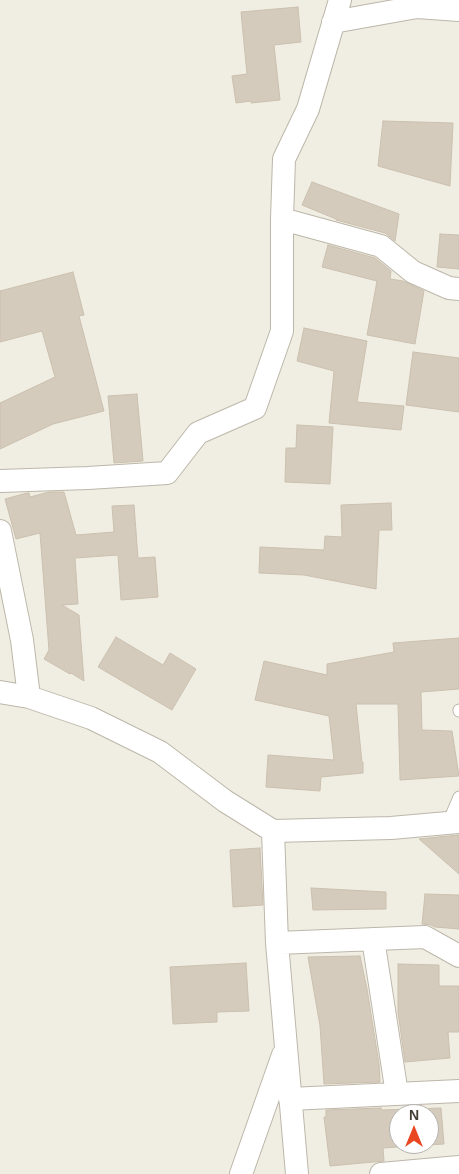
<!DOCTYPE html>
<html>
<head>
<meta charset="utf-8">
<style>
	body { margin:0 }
	#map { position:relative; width:459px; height:1174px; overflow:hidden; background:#f0ede3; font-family:Arial,sans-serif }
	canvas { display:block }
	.north { position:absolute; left:389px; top:1104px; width:50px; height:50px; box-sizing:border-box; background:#fff; border:1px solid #b3b1ae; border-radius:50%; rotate:0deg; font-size:14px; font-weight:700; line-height:20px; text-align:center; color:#413d34 }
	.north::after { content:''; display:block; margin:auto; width:18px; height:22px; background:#e84722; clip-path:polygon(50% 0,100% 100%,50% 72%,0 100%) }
</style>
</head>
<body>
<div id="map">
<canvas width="459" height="1174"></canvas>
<div class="north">N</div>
</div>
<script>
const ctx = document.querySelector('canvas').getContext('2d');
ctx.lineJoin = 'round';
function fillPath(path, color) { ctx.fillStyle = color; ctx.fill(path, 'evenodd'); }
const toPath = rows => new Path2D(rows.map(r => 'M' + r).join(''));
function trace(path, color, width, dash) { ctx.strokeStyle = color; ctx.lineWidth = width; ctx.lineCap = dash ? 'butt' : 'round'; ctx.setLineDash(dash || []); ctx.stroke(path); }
const building = toPath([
	[298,7,301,42,274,45,280,100,251,103,251,101,236,103,232,76,247,74,241,12,298,7],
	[383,121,453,123,450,186,378,166,383,121],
	[312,182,399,214,395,241,385,233,336,220,336,219,302,205,312,182],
	[440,234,459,235,459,269,437,267,440,234],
	[328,245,375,258,391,271,390,279,403,281,424,291,415,344,367,335,377,281,322,267,328,245],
	[73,272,84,315,79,316,104,411,53,424,0,449,0,403,55,377,42,331,0,342,0,291,73,272],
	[304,328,367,341,357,402,404,406,401,430,329,423,334,371,297,361,304,328],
	[413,352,459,358,459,412,406,405,413,352],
	[137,394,143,461,114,463,108,396,137,394],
	[297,425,333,427,330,484,285,482,286,448,296,448,297,425],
	[49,492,64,492,76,535,114,532,112,506,134,505,138,558,155,557,158,597,121,600,118,555,75,558,78,604,62,605,79,615,84,681,71,673,70,674,44,659,49,650,40,533,16,539,5,499,27,493,29,493,30,497,49,492],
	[391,503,392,530,379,530,376,589,304,575,259,573,260,547,324,550,325,536,342,537,341,505,391,503],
	[116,637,163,665,170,653,196,669,172,710,98,667,116,637],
	[459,638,459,689,421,692,422,730,452,731,459,776,400,780,398,704,356,704,362,762,363,762,363,773,321,777,320,791,266,787,268,755,334,760,329,716,255,700,264,661,327,675,327,664,394,652,393,643,459,638],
	[459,835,459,874,419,839,438,837,459,835],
	[260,848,263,905,233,907,230,850,260,848],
	[311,888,386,892,386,909,313,910,311,888],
	[425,894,459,895,459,929,435,927,431,925,422,924,425,894],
	[360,956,367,989,379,1064,380,1082,324,1084,320,1026,308,957,360,956],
	[246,963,249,1011,217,1012,217,1022,173,1024,170,967,246,963],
	[398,964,439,965,439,986,459,986,459,1032,448,1032,450,1058,405,1062,398,1012,398,964],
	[381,1108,382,1110,441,1108,444,1144,383,1148,384,1161,330,1166,324,1117,326,1117,326,1110,381,1108],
	[399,1114,429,1114,429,1144,399,1144,399,1114]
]);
fillPath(building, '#d4cbbd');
trace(building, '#cbc0ae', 1);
const service = toPath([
	[459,710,459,711],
	[448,823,459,797]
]);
const minor = toPath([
	[333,22,417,7,459,10],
	[282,219,381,246,413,272,449,288,459,289],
	[0,481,88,478,167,473,198,433,255,408,282,331,282,219,284,159,308,109,340,0],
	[0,531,22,640,29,697],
	[0,692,29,697,91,718,160,752,225,801,273,831,391,828,459,822],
	[273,831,277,943,297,1174],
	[373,939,397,1094],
	[277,943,425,937,459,956],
	[290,1099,459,1091],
	[241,1174,283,1055],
	[381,1174,459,1167]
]);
trace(service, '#bdb7aa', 13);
trace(minor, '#bdb7aa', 24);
trace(service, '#fff', 11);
trace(minor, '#fff', 22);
</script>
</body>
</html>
